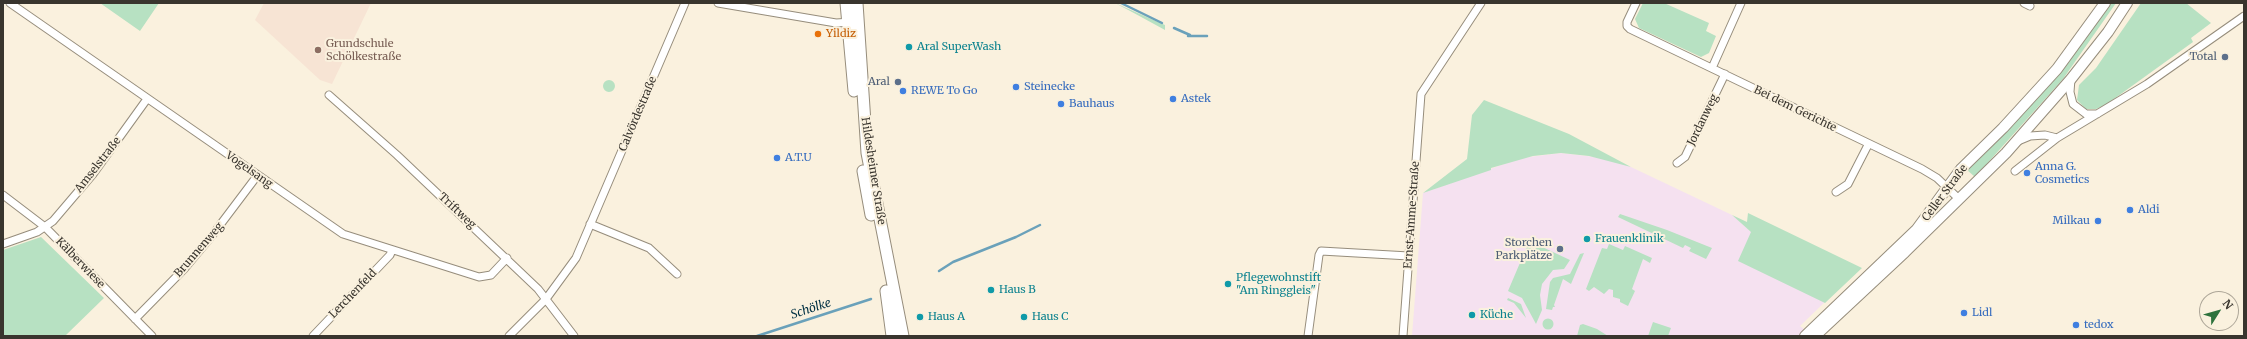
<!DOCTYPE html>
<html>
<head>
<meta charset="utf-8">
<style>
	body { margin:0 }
	#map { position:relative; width:2247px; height:339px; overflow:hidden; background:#faf1de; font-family:Merriweather,serif }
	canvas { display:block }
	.frame { position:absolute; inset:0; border:4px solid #39352e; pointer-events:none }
	.north { position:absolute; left:2199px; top:291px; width:40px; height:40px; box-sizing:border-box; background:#faf1de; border:1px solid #ada698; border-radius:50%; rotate:53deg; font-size:11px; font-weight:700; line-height:16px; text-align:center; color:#39352e }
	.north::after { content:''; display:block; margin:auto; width:14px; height:18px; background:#2e723d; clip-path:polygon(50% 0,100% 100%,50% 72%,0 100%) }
</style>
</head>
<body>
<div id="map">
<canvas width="2247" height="339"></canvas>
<div class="frame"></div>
<div class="north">N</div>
</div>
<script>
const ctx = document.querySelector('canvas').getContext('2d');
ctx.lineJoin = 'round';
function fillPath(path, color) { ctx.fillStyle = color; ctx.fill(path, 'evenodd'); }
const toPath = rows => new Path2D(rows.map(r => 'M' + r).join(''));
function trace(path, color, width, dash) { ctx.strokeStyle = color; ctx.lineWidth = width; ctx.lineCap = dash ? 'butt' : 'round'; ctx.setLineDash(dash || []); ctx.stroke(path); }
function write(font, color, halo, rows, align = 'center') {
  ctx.font = font + ' Merriweather,serif'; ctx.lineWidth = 4; ctx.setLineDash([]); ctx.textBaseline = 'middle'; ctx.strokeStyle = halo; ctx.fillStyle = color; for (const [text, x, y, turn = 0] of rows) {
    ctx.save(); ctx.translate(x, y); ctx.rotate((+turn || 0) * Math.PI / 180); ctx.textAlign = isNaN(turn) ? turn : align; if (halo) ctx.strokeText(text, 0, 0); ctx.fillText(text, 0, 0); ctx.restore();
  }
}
fillPath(toPath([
	[264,3,371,3,332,84,320,80,255,20]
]), '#f7e4d4');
fillPath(toPath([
	[1561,153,1604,158,1631,167,1732,215,1829,298,1800,326,1813,336,1412,336,1423,193,1521,158]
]), '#f5e1f0');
fillPath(toPath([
	[100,3,159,3,140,31],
	[1115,3,1165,25,1165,30,1132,12],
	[1643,3,1664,3,1709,23,1706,31,1716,36,1709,53,1701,57,1639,28,1635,19],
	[2110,3,2116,3,2063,79,1975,177,1967,170,2057,74,2084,41],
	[2141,3,2186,3,2211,23,2191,38,2193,42,2107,104,2096,109,2086,109,2077,100,2079,85,2096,68],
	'603 86a6 6 0 1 1 12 0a6 6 0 1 1-12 0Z',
	[1484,100,1569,134,1631,167,1589,156,1561,153,1533,156,1491,168,1491,170,1423,193,1467,159,1472,115],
	[1748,213,1862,268,1825,303,1738,261,1751,232,1732,215,1747,222],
	[1620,214,1667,230,1712,248,1706,259,1689,251,1691,248,1685,245,1683,248,1618,217],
	[41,237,104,298,65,336,3,336,3,250],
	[1528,244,1538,245,1570,260,1564,269,1553,270,1542,284,1540,295,1542,310,1536,324,1522,298,1508,291],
	[1609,244,1623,250,1625,246,1652,258,1650,263,1643,259,1632,289,1635,291,1628,306,1620,302,1620,299,1613,297,1613,290,1609,289,1604,294,1594,287,1589,291,1586,289,1602,248,1607,249],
	[1584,253,1571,284,1563,279,1554,305,1555,307,1553,307,1552,310,1546,309,1550,282,1553,278,1570,274,1580,254],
	[1508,298,1521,304,1526,318,1514,303,1507,300],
	'1542.5 324a5.5 5.5 0 1 1 11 0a5.5 5.5 0 1 1-11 0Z',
	[1653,322,1671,328,1668,336,1648,336],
	[1583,324,1597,329,1608,336,1577,336,1580,325]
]), '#b7e1c2');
trace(toPath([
	[1121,3,1162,23],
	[1174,28,1190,35],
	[1188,36,1207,36],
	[939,271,953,262,1016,237,1040,225],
	[757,336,871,299]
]), '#6aa1ba', 2.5);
const minor = toPath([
	[10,3,343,234,479,277,491,275,507,258],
	[718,3,836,23,852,22],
	[1636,3,1627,22,1627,26,1630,29,1922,169,1937,178,1959,199],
	[2024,3,2030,6],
	[1712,68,1741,3],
	[2071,79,2070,92,2073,104,2086,114,2097,114],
	[329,95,397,155,538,289,574,336],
	[2018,141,2030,136,2045,135,2057,138],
	[1677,163,1685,157,1725,74],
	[2015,171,2057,138,2147,84,2244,16],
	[1836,192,1848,184,1868,145],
	[3,195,45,227,152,336],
	[590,224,649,248,677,274],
	[3,244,37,232,53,221,93,174,147,99],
	[135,319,184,269,214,233,257,176],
	[313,336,390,255,392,250],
	[509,336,546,299,576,258,685,3],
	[1308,336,1319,255,1321,251,1409,256],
	[1403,336,1421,94,1481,3]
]);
const secondary = toPath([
	[1805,336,1917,229,1961,169,2003,128,2057,69,2105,3],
	[1815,336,1905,252,2006,153,2071,79,2108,32,2127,3]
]);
const primary = toPath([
	[846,3,854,91],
	[857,3,867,153,903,336],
	[863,171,871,215],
	[886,291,892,336]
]);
trace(minor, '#968d7c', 9);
trace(secondary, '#968d7c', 12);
trace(primary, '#968d7c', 13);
trace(minor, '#fff', 7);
trace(secondary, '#fff', 10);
trace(primary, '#fff', 11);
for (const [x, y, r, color] of [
	[818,34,4,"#e8710a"],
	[909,47,4,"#0f9aa8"],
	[318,50,4,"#8d6e63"],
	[2225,57,4,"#5c6f8a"],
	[898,82,4,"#5c6f8a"],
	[1016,87,4,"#3f7fe0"],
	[903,91,4,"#3f7fe0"],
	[1173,99,4,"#3f7fe0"],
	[1061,104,4,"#3f7fe0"],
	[777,158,4,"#3f7fe0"],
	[2027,173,4,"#3f7fe0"],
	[2130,210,4,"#3f7fe0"],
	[2098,221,4,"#3f7fe0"],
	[1587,239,4,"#0f9aa8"],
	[1560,249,4,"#5c6f8a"],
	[1228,284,4,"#0f9aa8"],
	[991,290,4,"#0f9aa8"],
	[1964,313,4,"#3f7fe0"],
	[1472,315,4,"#0f9aa8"],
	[920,317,4,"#0f9aa8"],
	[1024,317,4,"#0f9aa8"],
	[2076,325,4,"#3f7fe0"]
]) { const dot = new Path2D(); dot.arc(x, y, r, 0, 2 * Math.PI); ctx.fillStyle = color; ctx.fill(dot); trace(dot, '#faf1de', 1.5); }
write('11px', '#c56008', '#faf1de', [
	["Yildiz",826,34]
], 'left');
write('11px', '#785e54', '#faf1de', [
	["Grundschule",326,44],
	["Schölkestraße",326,57]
], 'left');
write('11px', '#0d838f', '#faf1de', [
	["Aral SuperWash",917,47],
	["Frauenklinik",1595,239],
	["Pflegewohnstift",1236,278],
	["\"Am Ringgleis\"",1236,291],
	["Haus B",999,290],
	["Küche",1480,315],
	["Haus A",928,317],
	["Haus C",1032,317]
], 'left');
write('11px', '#4e5e75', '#faf1de', [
	["Total",2217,57],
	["Aral",890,82],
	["Storchen",1552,243],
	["Parkplätze",1552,256]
], 'right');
write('11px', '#366cbe', '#faf1de', [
	["Steinecke",1024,87],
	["REWE To Go",911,91],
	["Astek",1181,99],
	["Bauhaus",1069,104],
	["A.T.U",785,158],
	["Anna G.",2035,167],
	["Cosmetics",2035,180],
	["Aldi",2138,210],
	["Milkau",2090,221,"right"],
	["Lidl",1972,313],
	["tedox",2084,325]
], 'left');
write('11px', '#39352e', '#faf1de', [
	["Bei dem Gerichte",1795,109,26],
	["Calvördestraße",638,114,-67],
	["Jordanweg",1703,120,-64],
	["Amselstraße",98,165,-52],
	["Vogelsang",249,170,35],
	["Hildesheimer Straße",873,171,81],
	["Celler Straße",1945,193,-53],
	["Triftweg",457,211,43],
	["Ernst-Amme-Straße",1412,215,-86],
	["Brunnenweg",199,250,-49],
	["Kälberwiese",80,263,46],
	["Lerchenfeld",353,294,-46]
]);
write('italic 12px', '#003143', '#faf1de', [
	["Schölke",811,309,-18]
]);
</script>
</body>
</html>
